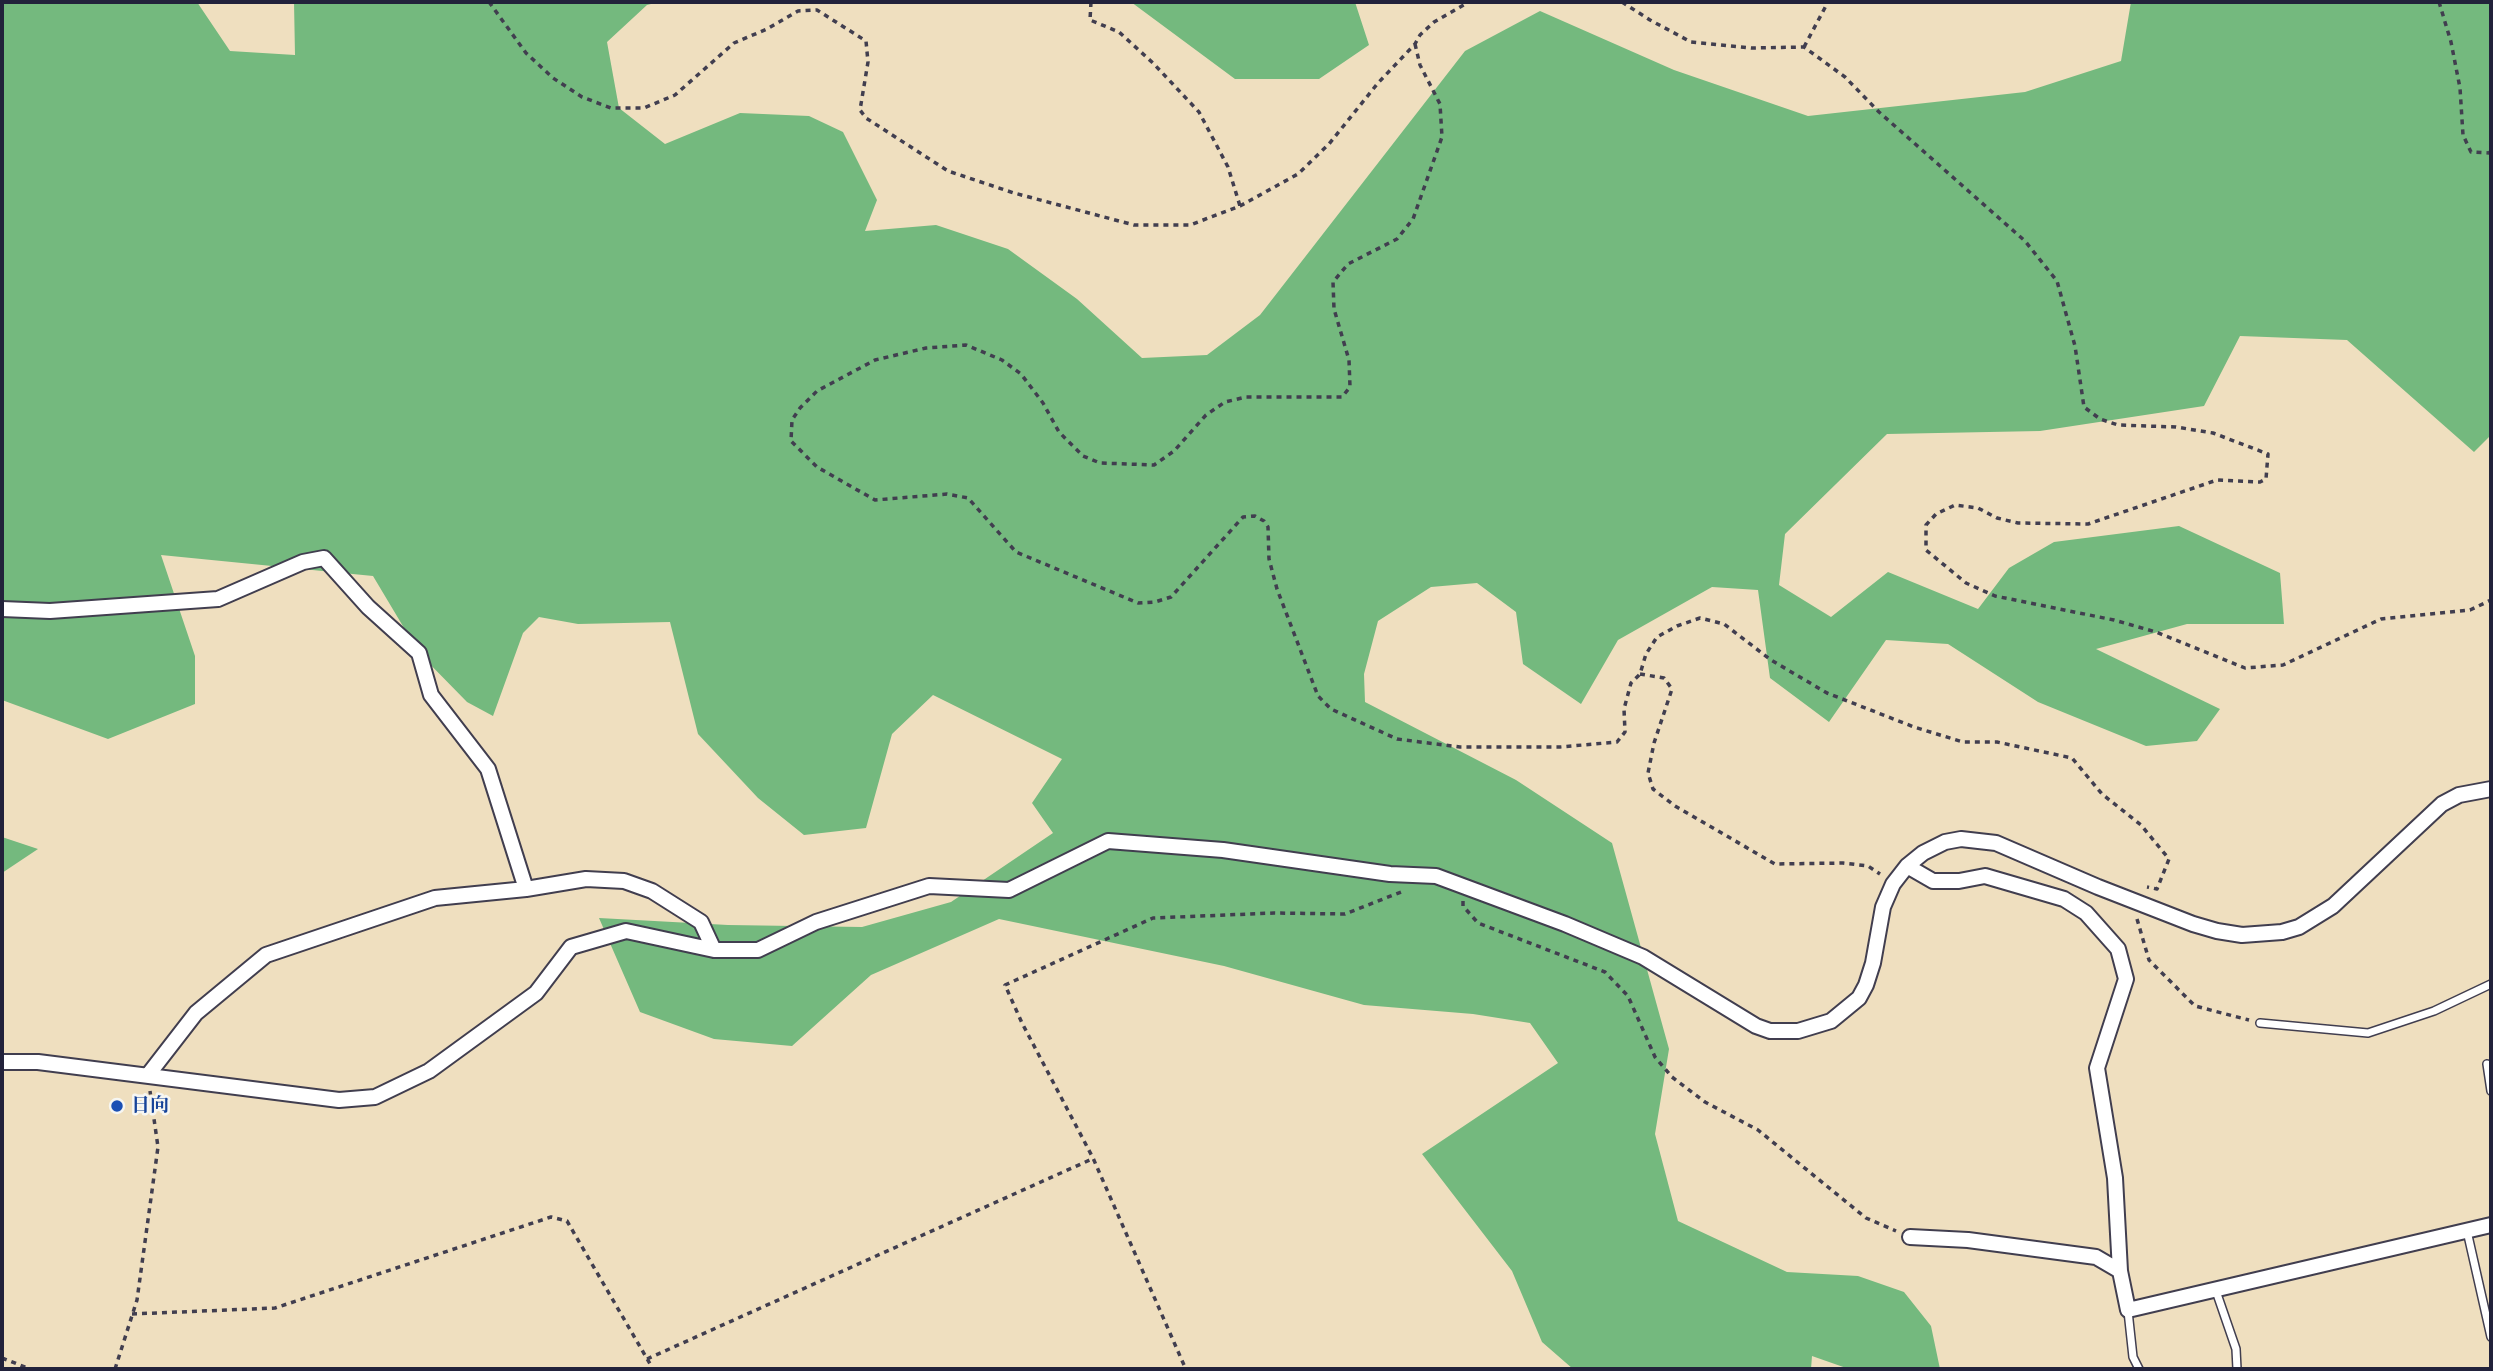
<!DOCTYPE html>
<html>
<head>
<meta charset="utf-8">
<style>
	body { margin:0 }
	#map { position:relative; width:2493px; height:1371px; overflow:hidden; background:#efdfbf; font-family:"Old Standard TT",serif }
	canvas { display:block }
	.frame { position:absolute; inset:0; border:4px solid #22223b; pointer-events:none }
</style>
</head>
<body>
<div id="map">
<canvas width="2493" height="1371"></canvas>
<div class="frame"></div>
</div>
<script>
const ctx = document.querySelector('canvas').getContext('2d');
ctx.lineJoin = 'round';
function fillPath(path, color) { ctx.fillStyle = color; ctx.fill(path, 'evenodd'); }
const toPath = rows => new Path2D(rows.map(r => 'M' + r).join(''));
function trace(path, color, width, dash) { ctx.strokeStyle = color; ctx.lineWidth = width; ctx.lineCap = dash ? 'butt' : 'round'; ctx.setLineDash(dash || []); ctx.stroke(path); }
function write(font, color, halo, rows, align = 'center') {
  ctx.font = font + ' "Old Standard TT","Noto Serif JP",serif'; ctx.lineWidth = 5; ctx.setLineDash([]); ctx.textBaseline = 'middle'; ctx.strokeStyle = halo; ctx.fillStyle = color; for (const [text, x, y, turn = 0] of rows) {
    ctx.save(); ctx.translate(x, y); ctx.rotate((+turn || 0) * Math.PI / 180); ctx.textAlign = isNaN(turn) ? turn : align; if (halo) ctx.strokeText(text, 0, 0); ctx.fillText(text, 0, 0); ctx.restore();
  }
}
fillPath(toPath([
	[2,2,197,2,230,51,295,55,294,2,659,2,647,5,607,42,619,108,665,144,740,113,809,116,843,132,877,200,865,231,936,225,1008,249,1077,299,1142,358,1207,355,1260,315,1465,51,1540,11,1674,70,1808,116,2025,92,2121,61,2131,2,2491,2,2491,435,2474,452,2347,340,2240,336,2204,406,2040,431,1887,434,1785,534,1779,585,1831,617,1888,572,1978,609,2009,568,2054,542,2179,526,2280,573,2284,624,2187,624,2096,649,2220,709,2197,741,2146,746,2038,702,1948,644,1886,640,1829,722,1770,678,1758,590,1712,587,1618,640,1581,704,1523,664,1516,612,1477,583,1431,587,1378,621,1364,674,1365,702,1516,780,1612,843,1669,1049,1655,1134,1678,1221,1787,1272,1858,1276,1904,1292,1931,1326,1940,1369,1849,1369,1812,1356,1811,1369,1573,1369,1542,1342,1512,1271,1422,1154,1558,1063,1530,1023,1473,1014,1364,1005,1224,966,999,919,871,975,792,1046,714,1039,640,1012,599,918,728,925,862,927,951,902,1053,833,1032,803,1062,759,933,695,892,734,866,828,804,835,758,798,698,734,670,622,578,624,539,617,523,633,493,716,467,702,419,653,373,576,161,555,195,656,195,704,108,739,2,700],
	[1131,2,1355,2,1369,45,1319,79,1235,79],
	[2,837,38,849,2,873]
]), '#74b97e');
const lane = toPath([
	[2260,1023,2368,1033,2434,1011,2491,984],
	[2487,1064,2491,1091],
	[2467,1231,2491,1337],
	[2216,1291,2236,1349,2237,1369],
	[2128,1311,2133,1357,2139,1369]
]);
const street = toPath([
	[2,609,50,611,218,599,303,562,324,558,368,607,419,653,431,695,488,769,526,889],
	[1907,866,1933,881,1959,881,1985,876,2064,899,2086,913,2118,949,2126,979,2097,1068,2115,1178,2120,1271,2128,1310,2491,1225],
	[2,1062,38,1062,339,1100,375,1097,429,1071,536,993,571,947,626,931,714,950,758,950,816,922,929,886,1009,890,1108,841,1223,850,1390,874,1436,876,1565,924,1643,957,1756,1026,1770,1031,1798,1031,1831,1021,1859,998,1866,985,1873,963,1883,907,1893,884,1907,866,1923,853,1945,842,1961,839,1996,843,2098,887,2193,924,2217,931,2242,935,2282,932,2299,927,2333,906,2442,804,2459,795,2491,789],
	[148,1075,196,1013,266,955,435,898,526,889,586,879,624,881,652,891,701,922,714,950],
	[1910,1237,1968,1240,2096,1257,2120,1271]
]);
trace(lane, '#413e4f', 10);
trace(street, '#413e4f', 18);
trace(toPath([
	[489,2,526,53,553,78,582,97,611,108,644,108,675,95,734,43,767,29,798,11,817,10,866,41,868,62,860,110,866,118,948,171,1014,193,1134,225,1190,225,1240,206,1298,174,1329,144,1378,83,1415,44,1420,35,1434,22,1469,2],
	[1091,2,1090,20,1119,32,1153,63,1199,112,1228,167,1240,206],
	[1622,2,1650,20,1691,42,1751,48,1804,47,1845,77,1879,112,2025,241,2057,281,2075,346,2084,407,2100,419,2118,425,2176,427,2213,433,2268,454,2266,479,2260,482,2217,480,2088,524,2018,523,1997,518,1978,508,1955,505,1936,514,1926,525,1926,550,1966,583,1995,596,2114,620,2156,632,2245,668,2283,665,2381,619,2470,610,2491,600],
	[2439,2,2451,42,2460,88,2463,135,2471,152,2489,153,2491,151],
	[1415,44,1420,65,1440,104,1442,137,1413,219,1397,239,1348,264,1333,282,1334,309,1349,360,1350,387,1342,397,1246,397,1225,402,1206,415,1174,451,1154,465,1100,463,1083,456,1059,432,1043,403,1021,374,1002,360,966,345,926,348,875,360,817,391,800,408,792,420,791,441,817,467,875,500,947,494,968,498,1016,552,1138,603,1155,602,1171,597,1243,517,1255,516,1264,521,1268,527,1269,559,1277,589,1318,696,1331,709,1397,739,1460,747,1560,747,1617,742,1625,732,1624,709,1631,683,1640,674,1646,654,1657,637,1677,626,1700,618,1724,624,1771,660,1827,693,1914,727,1963,742,1997,742,2072,758,2102,794,2141,825,2169,859,2157,889,2147,887],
	[1804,47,1828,2],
	[1640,674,1664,678,1672,689,1654,743,1648,773,1653,789,1675,806,1775,864,1843,863,1868,866,1880,874],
	[1463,901,1463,906,1478,923,1605,972,1628,996,1655,1057,1672,1077,1705,1102,1758,1130,1866,1218,1896,1231],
	[2137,919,2149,960,2195,1006,2249,1020],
	[132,1314,275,1308,551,1217,567,1221,653,1369],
	[2,1358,30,1369],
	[647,1359,1092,1159],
	[1184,1365,1093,1158,1022,1023,1005,985,1153,918,1274,913,1345,914,1401,892],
	[115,1369,137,1300,158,1147,150,1091]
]), '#413e4f', 3.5, [5, 5]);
trace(lane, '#fff', 7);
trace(street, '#fff', 14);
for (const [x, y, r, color] of [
	[117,1106,7,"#1a4fb4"]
]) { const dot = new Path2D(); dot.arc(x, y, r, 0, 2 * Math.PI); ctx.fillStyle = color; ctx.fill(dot); trace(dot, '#f6f6f2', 2.5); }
write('bold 19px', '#164399', '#f6f6f2', [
	["日向",131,1106]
], 'left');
</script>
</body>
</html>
